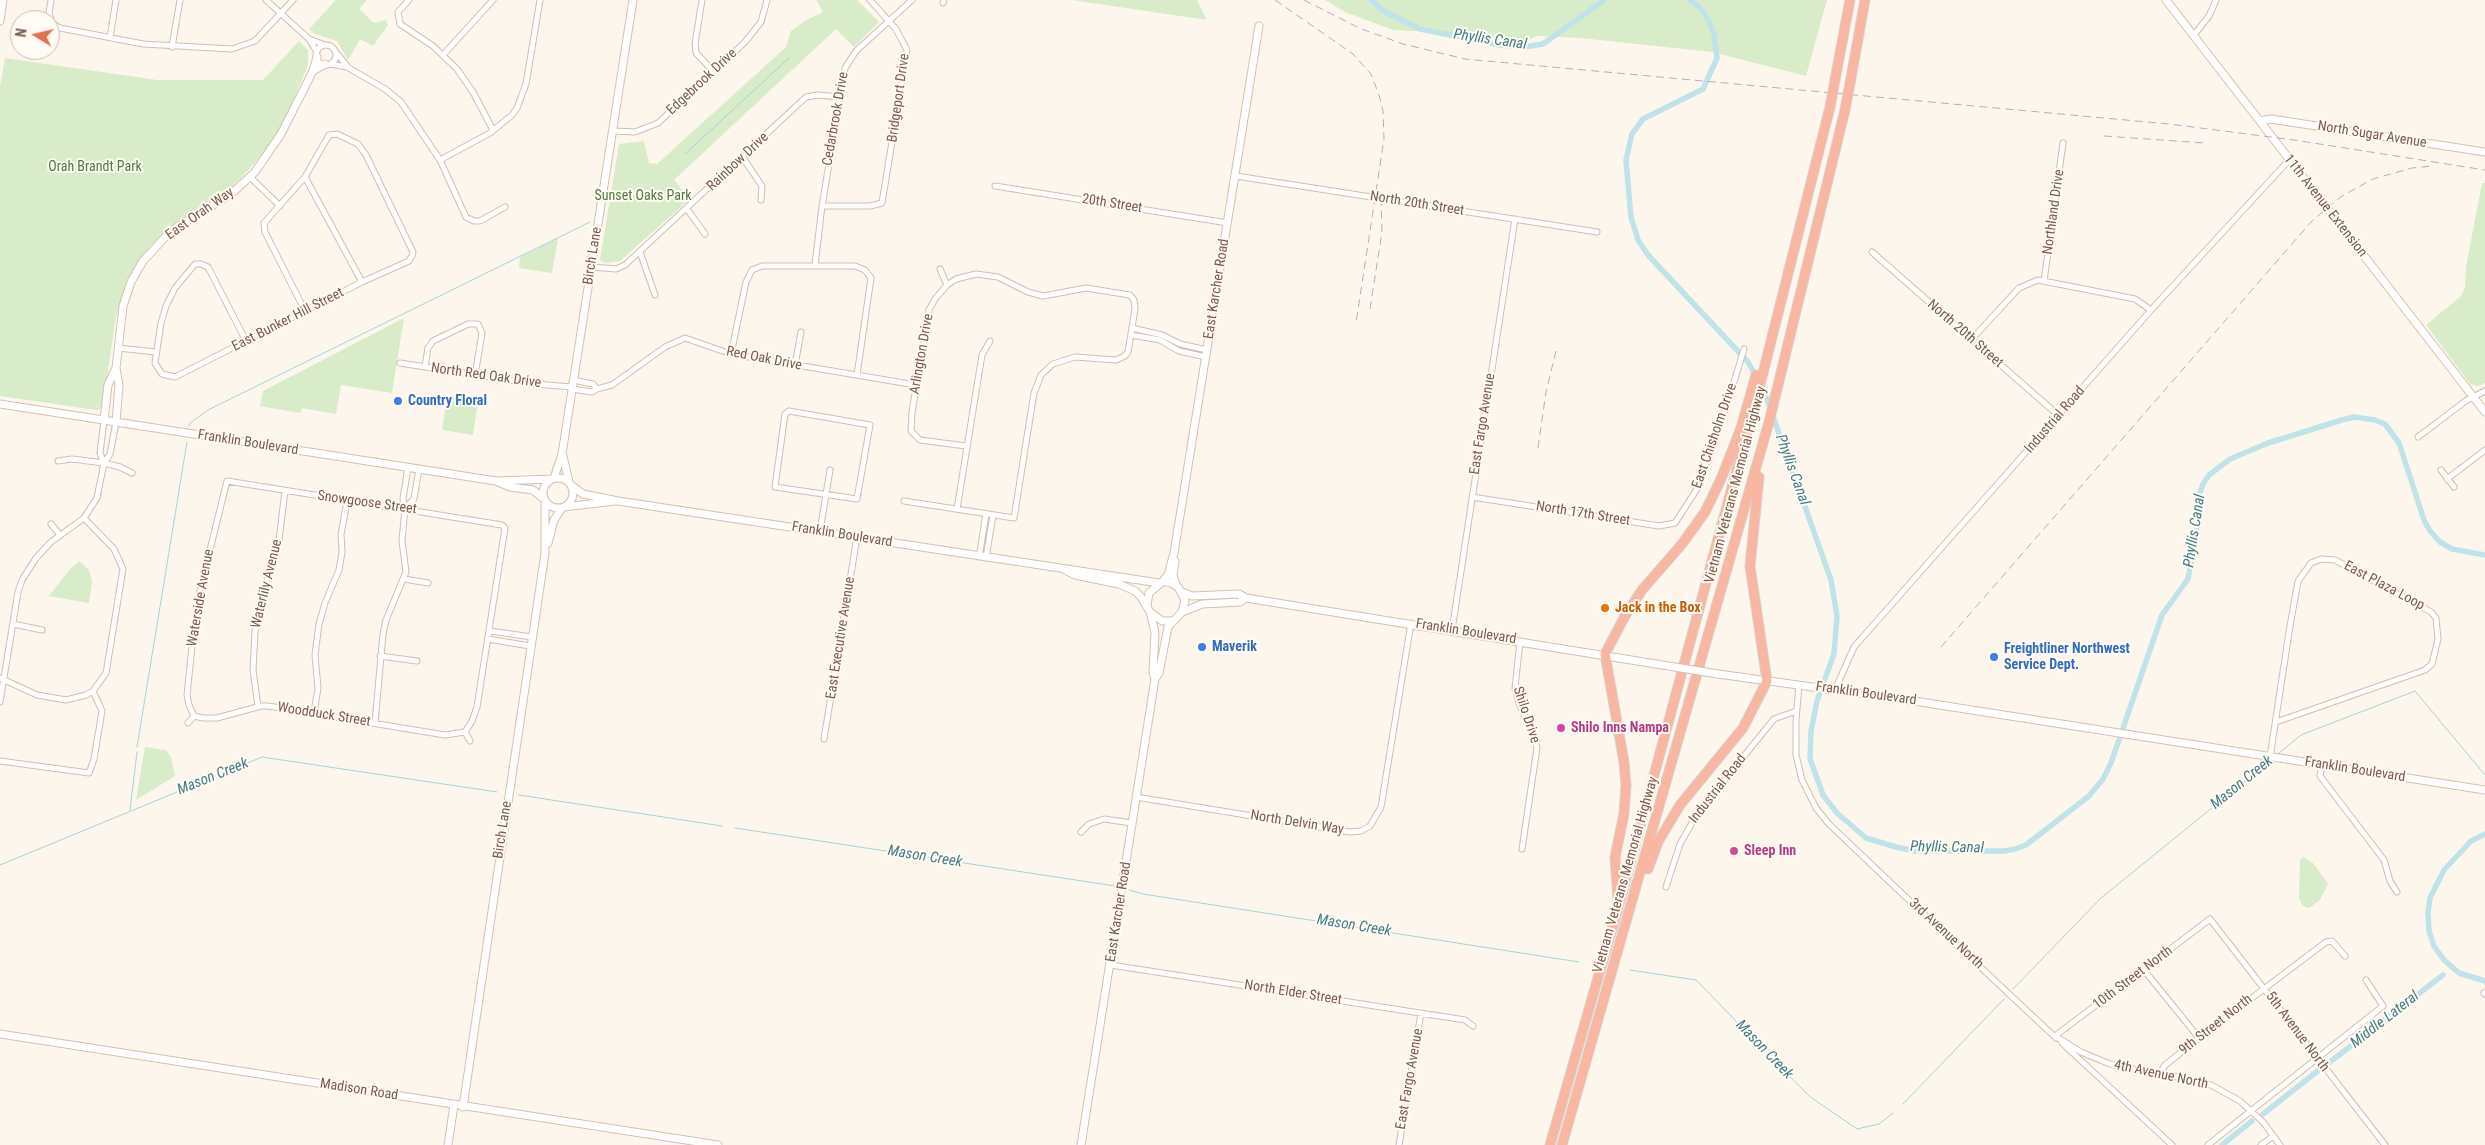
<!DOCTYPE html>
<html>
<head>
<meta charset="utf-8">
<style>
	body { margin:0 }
	#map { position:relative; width:2485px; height:1145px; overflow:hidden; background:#fdf6ec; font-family:"Roboto Condensed",sans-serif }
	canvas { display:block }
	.north { position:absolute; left:10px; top:10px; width:50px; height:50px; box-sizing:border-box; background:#fffaf3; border:1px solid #cabbb1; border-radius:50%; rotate:279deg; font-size:14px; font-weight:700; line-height:20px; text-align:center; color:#7a5c4d }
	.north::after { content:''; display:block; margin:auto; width:18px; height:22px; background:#e76f51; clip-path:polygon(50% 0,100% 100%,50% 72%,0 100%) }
</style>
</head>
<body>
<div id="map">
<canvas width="2485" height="1145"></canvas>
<div class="north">N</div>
</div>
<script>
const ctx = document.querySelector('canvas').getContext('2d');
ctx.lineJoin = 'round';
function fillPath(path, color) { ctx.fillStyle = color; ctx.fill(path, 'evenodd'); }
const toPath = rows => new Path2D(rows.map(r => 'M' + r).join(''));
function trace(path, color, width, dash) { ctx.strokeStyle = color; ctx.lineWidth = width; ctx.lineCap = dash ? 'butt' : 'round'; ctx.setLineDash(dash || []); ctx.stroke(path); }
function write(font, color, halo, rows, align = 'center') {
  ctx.font = font + ' "Roboto Condensed",sans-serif'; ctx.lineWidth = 4; ctx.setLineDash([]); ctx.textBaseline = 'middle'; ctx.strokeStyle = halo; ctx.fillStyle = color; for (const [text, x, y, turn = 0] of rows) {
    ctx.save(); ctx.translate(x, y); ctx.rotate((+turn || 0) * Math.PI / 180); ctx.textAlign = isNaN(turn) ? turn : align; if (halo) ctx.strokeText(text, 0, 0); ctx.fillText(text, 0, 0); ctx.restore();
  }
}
fillPath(toPath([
	[336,0,367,0,359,9,374,23,386,20,388,25,373,46,360,39,348,60,337,41,315,34,309,29],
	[816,0,857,0,879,22,854,47,836,29,674,180,690,199,620,261,604,263,600,260,619,144,644,141,649,163,657,164,786,47,791,31,805,21,823,12],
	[1072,0,1197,0,1207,20],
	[1325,0,1827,0,1806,76,1712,52,1581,38,1538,36,1524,42,1474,34,1393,30,1345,12],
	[299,41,308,50,308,65,286,118,268,149,234,185,208,204,176,223,159,237,144,254,131,275,116,316,103,405,101,409,96,410,0,396,0,87,5,58,157,80,263,80],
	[2482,183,2485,183,2485,383,2478,386,2470,384,2426,325,2461,296,2465,288,2466,267],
	[558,238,552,273,519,268,520,257],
	[404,318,392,393,341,385,336,414,302,408,300,413,260,406,263,391],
	[447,397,478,402,473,435,442,430],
	[79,561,89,570,92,581,89,603,49,596,70,569],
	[145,747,166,750,171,757,175,776,136,800],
	[2303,857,2313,863,2328,884,2320,900,2309,908,2303,906,2299,898,2300,860]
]), '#d8ecc9');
trace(toPath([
	[685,154,789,58],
	[189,426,190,423,208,410,590,222],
	[137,747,187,442],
	[2278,754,2301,735,2415,691,2485,775],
	[519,795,722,826],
	[130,810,137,752],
	[735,828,1115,886],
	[0,865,262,757,497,792],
	[1129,890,1143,894,1579,962],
	[1630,970,1696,980,1809,1096,1857,1129,1879,1124,1893,1113],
	[2013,989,2101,898,2271,760],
	[1903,1104,2004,999]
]), '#a5d3da', 1);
trace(toPath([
	[1371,0,1387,13,1420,29,1500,45,1524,47,1543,44,1604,0],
	[1690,0,1702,10,1709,21,1714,34,1717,58,1703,89,1643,119,1632,134,1626,160,1631,217,1638,240,1648,255,1748,362,1763,388,1831,580,1837,616,1834,654,1817,701,1811,731,1810,759,1823,795,1837,813,1866,838,1896,847,1915,851,2004,851,2015,849,2026,845,2089,796,2103,779,2111,763,2162,615,2188,579,2196,536,2199,496,2203,484,2209,475,2230,459,2268,443,2342,420,2354,417,2375,420,2385,424,2399,443,2424,520,2430,531,2440,542,2452,549,2485,555],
	[2485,834,2471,841,2444,870,2430,898,2428,913,2429,931,2434,946,2444,960,2459,973,2485,981],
	[2326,1065,2443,975],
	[2263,1114,2319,1070],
	[2222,1145,2252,1121]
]), '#bfe3e8', 5.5);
const street = toPath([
	[51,0,49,13,52,23,60,28,143,44,232,49,255,41,293,0],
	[266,0,309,39],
	[409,0,398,12,400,24,433,46,457,69,473,92,493,130],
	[702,0,695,44,696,53,713,71],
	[943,3,944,0],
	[2194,35,2209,16,2216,0],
	[110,37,116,0],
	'316 55a10 10 0 1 1 20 0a10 10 0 1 1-20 0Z',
	[172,47,180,0],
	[335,51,347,66],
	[317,52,309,39,325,45],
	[443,55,493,0],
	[330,64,347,67,385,89,401,102,440,160,466,217,474,221,480,221,505,207],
	[613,131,635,132,658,123,745,42,761,22,767,0],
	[743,158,762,186,761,200],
	[440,160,490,133,511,116,517,108,526,84,540,0],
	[1236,176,1597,232],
	[250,177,280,206],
	[305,177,362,282],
	[995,186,1228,223],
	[822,206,870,206,882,203,907,50,896,29,870,0],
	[687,209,705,234],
	[640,252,655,295],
	[1872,252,2058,415],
	[815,265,822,206,845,68,856,51,912,0],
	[591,267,616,269,625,265,806,97,818,95,840,97],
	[940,269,947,285],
	[2044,281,2063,143],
	[1132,328,1162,335,1180,344,1207,350],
	[1131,335,1160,340,1179,351,1206,357],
	[1972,339,2019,288,2038,280,2135,299,2151,310],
	[246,341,208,267,201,264,195,264,175,288,166,306,161,323,155,363,162,374,175,377,305,311,362,282,409,261,412,256,413,252,366,155,358,144,337,134,329,135,305,177,264,223,265,232,305,311],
	[118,348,156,352],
	[731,354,746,282,752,270,762,266,855,266,865,270,871,278,857,375],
	[400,363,534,384,572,387],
	[795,365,801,332],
	[425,367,428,348,433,341,468,324,478,324,482,333,475,375],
	[572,389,592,392,597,389,593,384,573,380],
	[597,389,612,385,665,347,685,338,731,354,916,385],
	[789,411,870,425,857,499,775,487,785,414,789,411],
	[2418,437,2467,400,2485,391],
	[58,461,72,459,104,463,120,467,132,473],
	[104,463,100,453,104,420],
	[408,467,403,499,405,508,414,499,419,469],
	[2441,470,2454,487],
	[2447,479,2485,450],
	[1472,497,1659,526,1675,523,1697,489,1728,402,1744,349],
	[904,501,1014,518,1034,393,1041,375,1053,364,1075,357,1116,360,1125,356,1128,352,1135,309,1134,300,1130,295,1086,288,1043,296,1028,292,998,277,976,274,956,279,947,285,935,299,929,310,912,412,911,431,920,440,966,446],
	[957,509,982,355,990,341],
	[51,524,60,535],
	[820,531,830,470],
	[979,557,986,514],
	[986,558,993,515],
	[404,579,428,583],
	[13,624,42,630],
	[1452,630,1515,219],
	[490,631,532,637],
	[488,639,530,646],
	[1520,641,1515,688,1520,706,1534,735,1537,748,1522,849],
	[380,656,417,661],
	[0,678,37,695,66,700,86,695,93,691,106,673,123,569,114,549,84,518],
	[1799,685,1796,721,1796,755,1802,780,1816,808,1829,824,1893,885,2056,1038],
	[1835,690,1854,647,2151,310,2289,160],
	[0,702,18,592,22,580,36,558,51,542,84,518,97,498,104,463,110,454,116,422],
	[258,707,253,670,255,632,262,597,279,540,285,491],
	[314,713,318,688,315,655,319,624,325,603,339,570,342,552,341,534,347,502],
	[194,716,189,705,187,695,194,627,200,590,227,481,502,525,505,528,477,707,472,721,465,732],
	[194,716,203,718,217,718,261,706,268,706,445,735,465,732],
	[188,723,194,716],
	[375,723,383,634,386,620,406,572,402,541,405,508],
	[465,732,470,741],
	[824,739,857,537],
	[2270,757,2290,626,2298,581,2311,563,2321,559,2335,560,2431,612,2436,618,2438,639,2432,664,2425,670,2276,722],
	[0,761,89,773,94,759,102,711,93,691],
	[2322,765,2320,776,2384,860,2390,881,2397,892],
	[1136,797,1350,832,1361,831,1370,826,1381,807,1411,623],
	[1081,832,1089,824,1104,819,1132,823],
	[1666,887,1680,844,1697,814,1774,719,1796,711],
	[1111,965,1465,1020,1473,1026],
	[2144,970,2199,1038],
	[2484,993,2485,994],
	[2062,1043,2172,1145],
	[2161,1073,2164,1066,2199,1038,2326,942,2332,941,2345,956],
	[1399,1145,1421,1013],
	[2208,1145,2383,1006,2366,980],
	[2261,1145,2273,1136],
	[2280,1145,2263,1122,2240,1101,2211,1085,2161,1073,2124,1068,2110,1064,2081,1052,2055,1036,2210,919,2385,1145]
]);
const secondary = toPath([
	[2166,0,2485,412],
	[0,21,3,0],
	[313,71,325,64],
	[2260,121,2271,119,2485,152],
	[0,404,496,481,510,487,533,490,544,499],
	[104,420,108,385,116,368],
	[116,422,119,385,116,368,123,306,131,282,143,261,171,231,230,195,255,172,281,134,313,71,317,57],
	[563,456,569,482],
	'543 493a15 15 0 1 1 30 0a15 15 0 1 1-30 0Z',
	[554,478,562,454,633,0],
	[496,481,553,479],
	[571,485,583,494,618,501,1159,583],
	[564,507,615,501],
	[548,543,554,520,562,508],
	[1175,561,1173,575,1176,585],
	[1065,570,1075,575,1119,584,1135,591,1141,597,1150,612,1155,632,1153,672,1155,679],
	[1163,581,1168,575,1174,553,1259,26],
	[1182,592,1192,596,1239,594,1246,598,1656,664],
	[1150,612,1162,621,1172,621],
	[1182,612,1202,604,1240,602,1246,598],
	[1718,674,1914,701,2485,790],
	[0,1034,718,1145],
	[463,1107,545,553,545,501],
	[448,1145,454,1105],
	[1081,1145,1155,679,1159,673,1168,627,1182,612,1185,600,1178,587,1171,583,1163,581,1149,593,1147,605]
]);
const highway = toPath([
	[1851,78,1865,0],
	[1835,80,1850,0],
	[1648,869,1658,842,1680,805,1743,728,1767,681,1750,566,1759,477],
	[1618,899,1615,857,1624,814,1626,785,1624,762,1605,654,1625,616,1642,590,1682,544,1705,512,1721,479,1741,428,1756,375],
	[1550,1145,1618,908,1763,373,1830,107],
	[1562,1145,1769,422,1845,110]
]);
trace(street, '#d1beb0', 7);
trace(secondary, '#d6c0b0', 9);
trace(highway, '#dad1cd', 11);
trace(street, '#fff', 5);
trace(secondary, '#fff', 7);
trace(highway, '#f7b7a3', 9);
trace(toPath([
	[1275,0,1353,54,1371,74,1379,95,1383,111,1384,139,1356,323],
	[1304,0,1359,28,1403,44,1465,59,2169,124,2294,140,2485,170],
	[2104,136,2204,143],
	[1370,309,1382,232,1381,197],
	[1538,448,1546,392,1556,351],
	[1941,647,2312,221,2342,196,2373,179,2412,168,2433,166]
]), '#b9a8c9', 1, [8, 5]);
const secondaryBridge = toPath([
	[1656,664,1718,674]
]);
const highwayBridge = toPath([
	[1830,107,1835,80],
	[1845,110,1851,78]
]);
trace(secondaryBridge, '#d6c0b0', 9, []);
trace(highwayBridge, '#dad1cd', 11, []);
trace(secondaryBridge, '#fff', 7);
trace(highwayBridge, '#f7b7a3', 9);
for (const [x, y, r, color] of [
	[398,401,5,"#3f7fe0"],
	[1605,608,5,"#e8710a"],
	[1202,647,5,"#3f7fe0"],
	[1994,657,5,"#3f7fe0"],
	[1561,728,5,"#d1479c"],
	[1734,851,5,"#d1479c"]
]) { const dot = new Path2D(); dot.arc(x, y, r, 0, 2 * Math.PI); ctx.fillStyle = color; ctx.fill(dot); trace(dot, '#fffaf3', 2); }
write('14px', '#7a5c4d', '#fffaf3', [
	["Edgebrook Drive",702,82,-43],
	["Bridgeport Drive",899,98,-82],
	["Cedarbrook Drive",836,119,-80],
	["North Sugar Avenue",2372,135,9],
	["Rainbow Drive",738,162,-43],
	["20th Street",1112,204,9],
	["North 20th Street",1417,204,9],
	["11th Avenue Extension",2325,206,52],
	["Northland Drive",2054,212,-82],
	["East Orah Way",200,214,-35],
	["Birch Lane",593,256,-81],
	["East Karcher Road",1217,289,-81],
	["East Bunker Hill Street",288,320,-27],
	["North 20th Street",1965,334,41],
	["Arlington Drive",922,354,-80],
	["Red Oak Drive",764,359,11],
	["North Red Oak Drive",486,376,8],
	["Industrial Road",2055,420,-49],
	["East Fargo Avenue",1483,424,-81],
	["East Chisholm Drive",1715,436,-71],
	["Franklin Boulevard",248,443,9],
	["Vietnam Veterans Memorial Highway",1736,485,-75],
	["Snowgoose Street",367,503,8],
	["North 17th Street",1583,514,9],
	["Franklin Boulevard",842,535,9],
	["Waterlily Avenue",267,584,-76],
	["East Plaza Loop",2384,586,28],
	["Waterside Avenue",201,598,-80],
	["Franklin Boulevard",1466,632,9],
	["East Executive Avenue",841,638,-81],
	["Franklin Boulevard",1866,694,8],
	["Woodduck Street",324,715,9],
	["Shilo Drive",1526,715,72],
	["Franklin Boulevard",2355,770,9],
	["Industrial Road",1718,789,-52],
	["North Delvin Way",1297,823,9],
	["Birch Lane",503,830,-81],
	["Vietnam Veterans Memorial Highway",1626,875,-74],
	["East Karcher Road",1119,912,-81],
	["3rd Avenue North",1946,934,43],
	["10th Street North",2133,978,-37],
	["North Elder Street",1293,993,9],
	["9th Street North",2216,1025,-38],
	["5th Avenue North",2297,1032,53],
	["4th Avenue North",2161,1075,12],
	["East Fargo Avenue",1410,1079,-80],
	["Madison Road",359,1090,9]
]);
write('14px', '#537a41', '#fffaf3', [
	["Orah Brandt Park",95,167],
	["Sunset Oaks Park",643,196]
]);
write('bold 14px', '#366cbe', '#fffaf3', [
	["Country Floral",408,401],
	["Maverik",1212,647],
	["Freightliner Northwest",2004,649],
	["Service Dept.",2004,665]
], 'left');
write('bold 14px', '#c56008', '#fffaf3', [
	["Jack in the Box",1615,608]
], 'left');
write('bold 14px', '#b23c85', '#fffaf3', [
	["Shilo Inns Nampa",1571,728],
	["Sleep Inn",1744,851]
], 'left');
write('italic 15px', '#437c86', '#fffaf3', [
	["Phyllis Canal",1490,40,8],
	["Phyllis Canal",1792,470,70],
	["Phyllis Canal",2195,531,-81],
	["Mason Creek",213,777,-22],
	["Mason Creek",2242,783,-39],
	["Phyllis Canal",1947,848,1],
	["Mason Creek",925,857,9],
	["Mason Creek",1354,926,9],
	["Middle Lateral",2385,1020,-38],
	["Mason Creek",1764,1050,46]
]);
</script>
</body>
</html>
